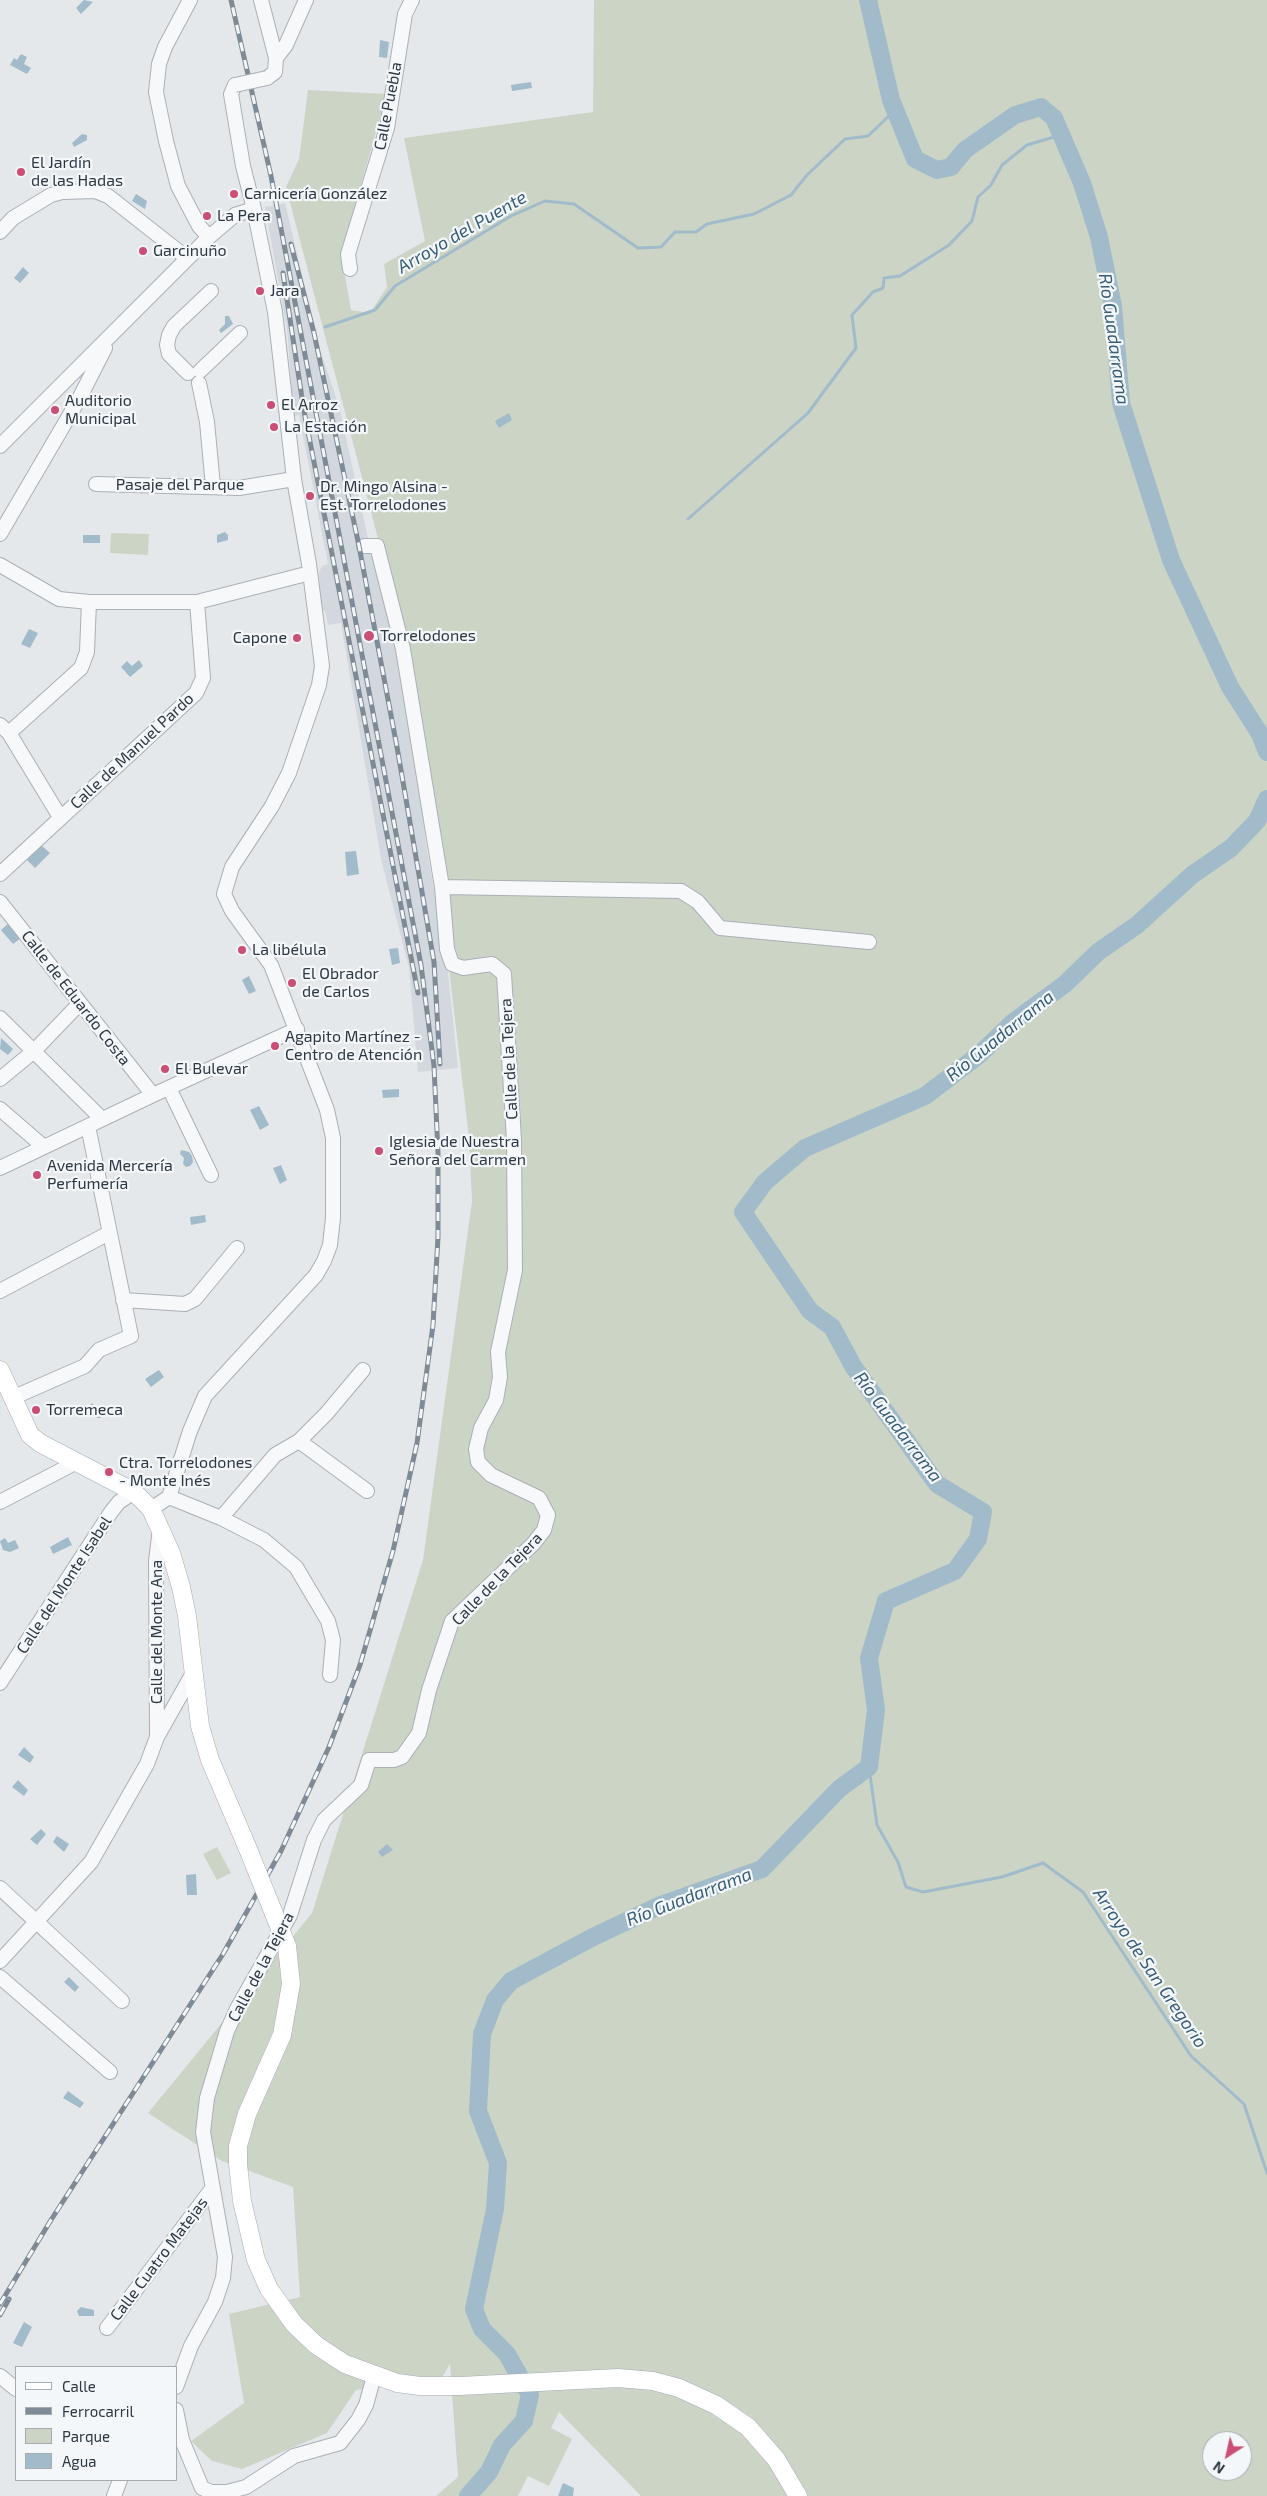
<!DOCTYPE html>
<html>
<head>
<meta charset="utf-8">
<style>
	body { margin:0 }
	#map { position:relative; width:1267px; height:2496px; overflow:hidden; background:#e4e8eb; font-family:"Exo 2",sans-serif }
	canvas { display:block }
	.legend { position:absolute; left:15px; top:2366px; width:162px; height:115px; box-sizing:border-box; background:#f4f7f9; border:1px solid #a4abb1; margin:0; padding:6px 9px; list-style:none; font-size:15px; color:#2c3844 }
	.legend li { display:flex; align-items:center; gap:10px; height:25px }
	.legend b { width:25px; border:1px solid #a4abb1 }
	.north { position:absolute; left:1202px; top:2431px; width:50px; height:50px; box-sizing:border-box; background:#f4f7f9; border:1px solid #a4abb1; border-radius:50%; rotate:215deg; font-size:14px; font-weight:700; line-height:20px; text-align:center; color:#2c3844 }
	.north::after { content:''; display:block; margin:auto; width:18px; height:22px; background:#cb4e74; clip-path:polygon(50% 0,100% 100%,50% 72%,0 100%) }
</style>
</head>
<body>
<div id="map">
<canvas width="1267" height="2496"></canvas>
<ul class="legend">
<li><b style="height:6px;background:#fff"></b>Calle</li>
<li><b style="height:6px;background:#7e8a95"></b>Ferrocarril</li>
<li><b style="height:14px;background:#ccd5c5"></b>Parque</li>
<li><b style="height:14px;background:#a1bbca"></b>Agua</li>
</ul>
<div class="north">N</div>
</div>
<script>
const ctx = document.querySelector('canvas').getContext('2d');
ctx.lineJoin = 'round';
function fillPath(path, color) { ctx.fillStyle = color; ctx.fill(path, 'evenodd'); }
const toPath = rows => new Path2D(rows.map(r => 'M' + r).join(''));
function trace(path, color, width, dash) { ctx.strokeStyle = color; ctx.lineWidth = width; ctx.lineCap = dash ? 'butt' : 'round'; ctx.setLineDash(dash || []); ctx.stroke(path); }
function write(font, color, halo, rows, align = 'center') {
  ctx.font = font + ' "Exo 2",sans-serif'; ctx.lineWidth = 4.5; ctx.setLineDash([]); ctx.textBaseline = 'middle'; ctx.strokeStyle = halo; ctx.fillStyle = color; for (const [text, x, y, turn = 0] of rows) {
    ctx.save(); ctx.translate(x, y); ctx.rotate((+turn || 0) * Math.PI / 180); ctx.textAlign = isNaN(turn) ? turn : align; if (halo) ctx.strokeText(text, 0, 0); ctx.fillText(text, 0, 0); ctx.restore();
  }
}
fillPath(toPath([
	[285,203,319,347,339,406,368,538,364,546,370,551,398,647,416,744,426,845,447,963,458,1068,418,1072,409,968,381,859,341,623,328,625,325,610,323,612,320,603,319,572,322,566,328,564,299,415,294,416,287,329,265,207]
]), '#d2d8dd');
fillPath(toPath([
	[594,0,1267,0,1267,2496,641,2496,559,2412,551,2428,572,2439,549,2486,528,2476,518,2496,436,2496,458,2477,450,2364,442,2377,356,2390,327,2433,242,2469,212,2461,191,2441,244,2403,229,2314,300,2297,293,2187,222,2161,148,2113,312,1913,423,1560,472,1201,469,1138,415,680,286,187,299,159,308,90,387,94,341,254,351,310,370,313,387,287,384,264,425,241,404,138,593,112],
	[1212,2441,1242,2441,1242,2471,1212,2471],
	[111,533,149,534,148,555,110,553],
	[217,1847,231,1873,217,1880,203,1854]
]), '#ccd5c5');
fillPath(toPath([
	[84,0,93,2,81,14,76,8],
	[380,40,389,42,387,58,379,57],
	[21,54,27,57,24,64,31,68,27,74,10,65,14,58,17,60],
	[531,82,532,88,512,91,511,85],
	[82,134,87,135,87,140,74,147,72,143],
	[136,194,147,201,145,209,132,201],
	[23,267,29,273,20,283,14,278],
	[225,316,229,316,233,324,221,333,219,330,225,324],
	[509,413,512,420,499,428,495,421],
	[225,532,228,535,228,540,217,543,217,535],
	[83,535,100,535,100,543,83,543],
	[29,629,38,633,30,648,21,644],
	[139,660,143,666,130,677,121,667,127,661,132,666],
	[41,845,50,853,35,868,27,860],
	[356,851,359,874,347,876,345,852],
	[8,924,20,939,13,944,1,930],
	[398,948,400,963,392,965,389,949],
	[249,976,256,991,249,994,242,980],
	[1,1038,13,1049,8,1055,0,1049],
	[399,1089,399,1097,383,1098,382,1090],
	[259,1106,269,1125,260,1130,250,1110],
	[181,1150,189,1152,192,1156,193,1162,190,1166,186,1167,183,1164,184,1158,180,1154],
	[281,1165,287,1180,280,1184,273,1168],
	[205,1215,206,1222,191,1225,190,1217],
	[159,1370,164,1377,151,1387,145,1379],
	[92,1403,102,1414,101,1418,97,1418,88,1408],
	[68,1537,72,1545,53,1554,50,1547],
	[5,1538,8,1543,15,1540,19,1548,10,1552,3,1550,0,1541],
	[24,1747,34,1757,30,1763,18,1755],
	[18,1780,28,1790,24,1796,12,1787],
	[41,1829,46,1834,37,1845,30,1839],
	[57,1836,69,1844,64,1852,53,1842],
	[387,1844,393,1850,382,1857,378,1852],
	[196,1874,197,1895,187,1895,186,1875],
	[69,1977,79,1987,75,1992,64,1982],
	[68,2091,84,2103,80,2108,63,2098],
	[81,2307,94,2310,94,2316,79,2316,77,2311],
	[24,2322,32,2327,22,2347,13,2343],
	[563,2483,574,2488,573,2496,558,2496]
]), '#a1bbca');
trace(toPath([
	[325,327,375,310,395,286,511,216,545,201,574,204,638,248,661,247,675,232,696,232,707,224,754,214,791,195,807,175,845,139,868,136,895,110],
	[688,519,808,413,856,348,852,315,873,292,883,288,884,278,900,276,949,245,972,221,978,197,991,185,1002,165,1027,145,1061,135],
	[869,1767,877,1825,898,1862,906,1887,923,1892,1002,1877,1043,1863,1083,1892,1191,2056,1244,2104,1267,2173]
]), '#a1bbca', 3);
trace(toPath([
	[868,0,891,100,915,159,937,170,951,167,965,150,1015,115,1041,107,1054,118,1082,183,1099,237,1113,306,1121,403,1171,560,1230,687,1260,734,1267,752],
	[468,2496,489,2472,502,2445,524,2421,530,2395,507,2354,482,2329,474,2309,495,2209,498,2163,478,2111,482,2034,495,2000,511,1981,593,1937,661,1905,762,1869,839,1789,869,1767,876,1710,869,1658,886,1601,955,1571,978,1539,983,1512,937,1484,853,1366,832,1327,810,1311,743,1212,765,1182,805,1148,925,1096,980,1054,1012,1023,1065,984,1098,952,1137,925,1192,875,1231,848,1257,821,1267,799]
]), '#a1bbca', 18);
const minor = toPath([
	[190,0,165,47,159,64,156,92,166,141,178,186,199,226,209,237],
	[261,0,276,58,275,72,267,78],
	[276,58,286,45,306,0],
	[0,232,13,218,51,195,62,192,95,191,108,196,187,258],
	[350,269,348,254,387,128,405,14,412,0],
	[200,371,240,333],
	[188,373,169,354,167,345,169,335,174,326,211,291],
	[199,383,207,422,213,486],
	[0,446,209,237,235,215,254,209],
	[96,484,239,488,294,479],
	[0,534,79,399,105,348],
	[0,565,59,599,89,602,197,602,310,573],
	[0,725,9,733,60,817],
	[9,733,81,668,87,652,89,602],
	[0,874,196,693,203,678,197,602],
	[442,887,681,891,698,902,720,928,869,942],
	[0,902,153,1095],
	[0,1018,102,1119],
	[0,1079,34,1051,80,1003],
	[169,1088,211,1175],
	[0,1109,44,1147],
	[0,1168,153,1095,297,1029],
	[0,1291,109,1233],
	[123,1300,185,1304,195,1299,237,1248],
	[12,1398,85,1366,99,1350,131,1336,88,1126],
	[299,1441,367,1491],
	[169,1497,221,1518,264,1540,296,1567,328,1621,333,1640,330,1675],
	[0,1502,75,1463],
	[151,1509,169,1497,190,1431,205,1396,316,1275,324,1261,330,1245,333,1218,333,1138,327,1110,271,965,232,911,224,894,232,867,272,806,289,773,319,685,322,666,309,564,294,479,275,312,254,209,243,166,231,94,235,85],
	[221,1518,275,1455,299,1441,326,1414,363,1370],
	[0,1683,111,1512,119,1502,134,1492],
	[157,1736,156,1561,160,1528],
	[0,1888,122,2001],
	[0,1961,91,1862,147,1764,157,1737,193,1673],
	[0,1977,110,2072],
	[107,2328,211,2190],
	[0,2376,16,2389],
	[176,2387,191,2346,215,2302,223,2278,225,2257,203,2132,207,2098,227,2031,237,2009,290,1915,314,1840,324,1820,361,1785,369,1760,394,1760,402,1757,419,1733,429,1690,452,1621,533,1544,544,1530,548,1515,539,1498,491,1475,478,1462,476,1449,481,1428,496,1400,500,1377,498,1352,515,1270,514,1140,504,974,492,964,463,968,452,964,447,949,442,887,403,649,377,546,364,546],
	[176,2410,182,2440,202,2488,211,2492,227,2492,246,2487,294,2456,340,2443,358,2420,366,2405,374,2376],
	[114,2496,120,2480]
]);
const major = toPath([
	[0,1370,30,1435,40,1443,134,1492,151,1509,171,1553,181,1587,187,1616,200,1726,210,1760,248,1849],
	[287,1946,291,1984,282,2035,247,2114,238,2146,238,2164,242,2201,256,2260,269,2289,294,2324,316,2345,345,2364,397,2383,420,2386,460,2386,618,2378,653,2381,679,2388,716,2405,748,2427,776,2459,798,2496]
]);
trace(minor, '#a9b0b6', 16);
trace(major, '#a4aeb7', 19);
trace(minor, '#f7f8fa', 14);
trace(major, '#fff', 18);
const rail = toPath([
	[291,244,314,333,359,546,397,747,434,962,440,1064],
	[283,273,304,411,418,993],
	[0,2304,51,2220,223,1954,281,1851,329,1747,360,1665,393,1551,417,1443,433,1325,438,1237,438,1153,434,1066,421,965,271,176,231,0],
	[0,2315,9,2299]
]);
trace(rail, '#7e8a95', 5);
trace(rail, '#f4f7f9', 3, [9]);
const minorBridge = toPath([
	[235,85,267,78]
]);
const majorBridge = toPath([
	[248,1849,287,1946]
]);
trace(minorBridge, '#a9b0b6', 16, []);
trace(majorBridge, '#a4aeb7', 19, []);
trace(minorBridge, '#f7f8fa', 14);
trace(majorBridge, '#fff', 18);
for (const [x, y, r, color] of [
	[21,172,5,"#cb4e74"],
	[234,194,5,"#cb4e74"],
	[207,216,5,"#cb4e74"],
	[143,251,5,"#cb4e74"],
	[260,291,5,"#cb4e74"],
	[271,405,5,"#cb4e74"],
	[55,410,5,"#cb4e74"],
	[274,427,5,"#cb4e74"],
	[310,496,5,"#cb4e74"],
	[369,636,6,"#cb4e74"],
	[297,638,5,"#cb4e74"],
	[242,950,5,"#cb4e74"],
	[292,983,5,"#cb4e74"],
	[275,1046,5,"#cb4e74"],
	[165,1069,5,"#cb4e74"],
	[379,1151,5,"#cb4e74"],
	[37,1175,5,"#cb4e74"],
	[36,1410,5,"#cb4e74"],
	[109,1472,5,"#cb4e74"]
]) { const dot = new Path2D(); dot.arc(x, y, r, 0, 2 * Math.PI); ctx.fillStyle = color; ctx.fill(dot); trace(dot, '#f4f7f9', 2); }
write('16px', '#2c3844', '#f4f7f9', [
	["Calle Puebla",388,106,-79],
	["Pasaje del Parque",180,485],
	["Calle de Manuel Pardo",132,751,-43],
	["Calle de Eduardo Costa",76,998,52],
	["Calle de la Tejera",509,1059,-93],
	["Calle de la Tejera",497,1579,-46],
	["Calle del Monte Isabel",64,1585,-57],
	["Calle del Monte Ana",157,1632,-90],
	["Calle de la Tejera",261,1967,-62],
	["Calle Cuatro Matejas",159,2259,-53]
]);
write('16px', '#2c3844', '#f4f7f9', [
	["El Jardín",31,163],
	["de las Hadas",31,181],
	["Carnicería González",244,194],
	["La Pera",217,216],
	["Garcinuño",153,251],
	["Jara",270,291],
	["Auditorio",65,401],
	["Municipal",65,419],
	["El Arroz",281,405],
	["La Estación",284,427],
	["Dr. Mingo Alsina -",320,487],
	["Est. Torrelodones",320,505],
	["Torrelodones",380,636],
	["Capone",287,638,"right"],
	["La libélula",252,950],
	["El Obrador",302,974],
	["de Carlos",302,992],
	["Agapito Martínez -",285,1037],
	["Centro de Atención",285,1055],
	["El Bulevar",175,1069],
	["Iglesia de Nuestra",389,1142],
	["Señora del Carmen",389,1160],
	["Avenida Mercería",47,1166],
	["Perfumería",47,1184],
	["Torremeca",46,1410],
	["Ctra. Torrelodones",119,1463],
	["- Monte Inés",119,1481]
], 'left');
write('italic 18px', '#375d77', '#f4f7f9', [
	["Arroyo del Puente",462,232,-30],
	["Río Guadarrama",1114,339,82],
	["Río Guadarrama",1000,1036,-39],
	["Río Guadarrama",898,1427,53],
	["Río Guadarrama",689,1897,-21],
	["Arroyo de San Gregorio",1150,1968,56]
]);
</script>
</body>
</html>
